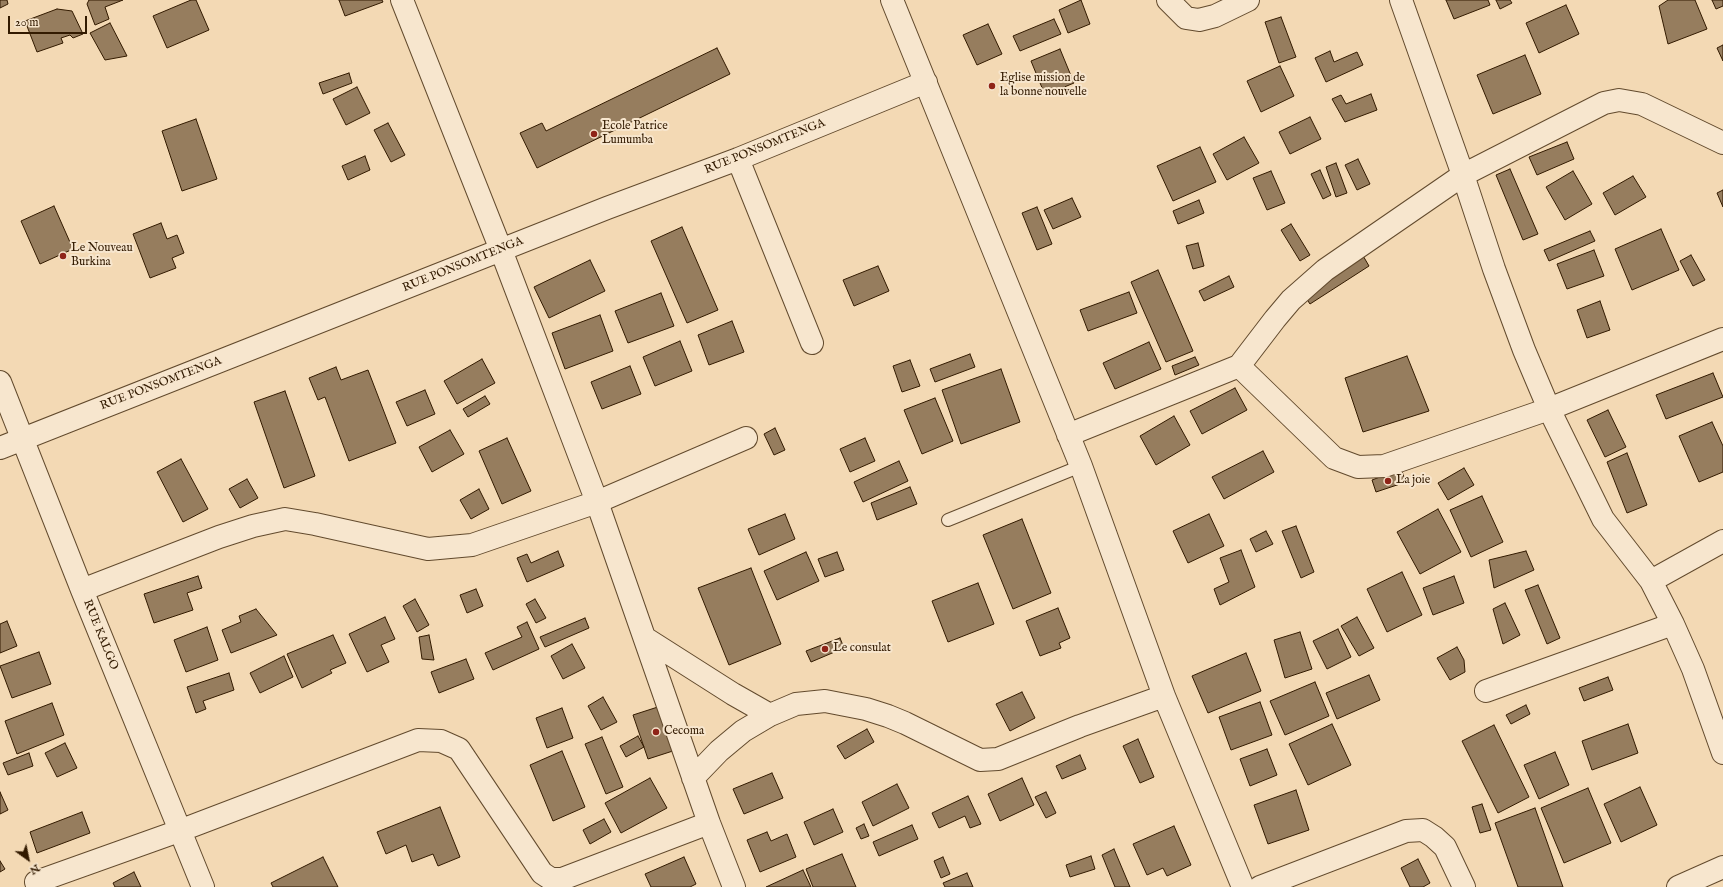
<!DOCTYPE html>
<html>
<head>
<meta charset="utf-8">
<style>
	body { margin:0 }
	#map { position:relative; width:1723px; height:887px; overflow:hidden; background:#f3d9b4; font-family:"IM FELL English",serif }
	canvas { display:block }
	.north { position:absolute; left:8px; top:839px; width:40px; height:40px; -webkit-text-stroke:3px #f7e6ce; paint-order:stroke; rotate:147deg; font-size:11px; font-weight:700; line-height:16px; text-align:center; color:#321a00 }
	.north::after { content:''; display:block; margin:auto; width:14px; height:18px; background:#321a00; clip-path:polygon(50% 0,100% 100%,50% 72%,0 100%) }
	.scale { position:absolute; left:8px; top:16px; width:79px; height:18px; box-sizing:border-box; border:2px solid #321a00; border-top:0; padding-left:5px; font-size:12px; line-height:14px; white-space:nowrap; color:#321a00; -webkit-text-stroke:3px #f7e6ce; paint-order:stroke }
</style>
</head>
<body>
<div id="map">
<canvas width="1723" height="887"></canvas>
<div class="north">N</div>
<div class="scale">20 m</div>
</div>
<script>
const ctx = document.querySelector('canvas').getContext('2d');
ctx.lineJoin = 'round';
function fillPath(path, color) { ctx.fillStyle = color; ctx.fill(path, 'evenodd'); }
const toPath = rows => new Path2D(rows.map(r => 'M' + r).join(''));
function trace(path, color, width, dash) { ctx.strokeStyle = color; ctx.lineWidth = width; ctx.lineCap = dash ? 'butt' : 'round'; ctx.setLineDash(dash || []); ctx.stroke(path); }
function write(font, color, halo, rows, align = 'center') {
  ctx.font = font + ' "IM FELL English",serif'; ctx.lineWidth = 4; ctx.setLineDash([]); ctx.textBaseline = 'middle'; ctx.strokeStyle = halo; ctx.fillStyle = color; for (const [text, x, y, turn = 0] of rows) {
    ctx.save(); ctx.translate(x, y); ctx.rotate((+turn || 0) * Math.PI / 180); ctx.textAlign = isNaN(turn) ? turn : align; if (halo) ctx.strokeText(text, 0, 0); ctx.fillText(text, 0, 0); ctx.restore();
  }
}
const building = toPath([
	[0,0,7,0,8,4,0,8,0,0],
	[89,0,123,0,105,7,109,19,95,25,87,4,89,0],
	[191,0,196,0,209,30,167,48,153,16,191,0],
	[339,0,382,0,383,2,345,16,339,0],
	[1081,0,1090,24,1068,33,1059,10,1081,0],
	[1446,0,1488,0,1490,5,1454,19,1446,0],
	[1496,0,1510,0,1512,3,1500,9,1496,0],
	[1668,0,1695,0,1707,29,1668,44,1659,6,1668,0],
	[1712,0,1723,0,1723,6,1716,9,1712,0],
	[1566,5,1579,34,1539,53,1526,23,1566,5],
	[57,9,72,11,83,34,73,38,70,35,61,38,63,43,37,52,25,21,57,9],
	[1281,17,1296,57,1279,63,1265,22,1281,17],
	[1054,19,1061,34,1020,51,1013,36,1054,19],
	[110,23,127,56,105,60,90,33,110,23],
	[988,24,1002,54,977,65,963,35,988,24],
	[1723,45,1723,61,1717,48,1723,45],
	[717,48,730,74,537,168,520,133,542,123,546,131,717,48],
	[1060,49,1074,83,1045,95,1031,61,1060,49],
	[1330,51,1334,62,1357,52,1363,65,1326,82,1315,58,1330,51],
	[1525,55,1541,94,1493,114,1477,75,1525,55],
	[1280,66,1294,96,1261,112,1247,81,1280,66],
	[349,73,352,83,323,94,319,83,349,73],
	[357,87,370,113,346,125,333,99,357,87],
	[1371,94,1377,110,1345,122,1332,99,1341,95,1346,104,1371,94],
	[1310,117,1321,139,1290,154,1279,132,1310,117],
	[196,119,217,179,182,191,162,131,196,119],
	[388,123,405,155,391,162,374,130,388,123],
	[1244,137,1259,163,1227,180,1213,154,1244,137],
	[1567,142,1574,159,1537,175,1529,157,1567,142],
	[1200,147,1216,182,1173,201,1157,166,1200,147],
	[365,156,370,170,348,180,342,166,365,156],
	[1358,159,1370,184,1357,190,1345,165,1358,159],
	[1336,163,1347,193,1336,197,1326,167,1336,163],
	[1510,169,1538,234,1523,240,1496,175,1510,169],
	[1320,170,1331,195,1323,199,1311,174,1320,170],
	[1271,171,1285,203,1267,210,1253,178,1271,171],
	[1573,171,1592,204,1565,220,1546,187,1573,171],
	[1633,176,1646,197,1615,215,1603,193,1633,176],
	[1723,190,1723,207,1717,193,1723,190],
	[1072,198,1081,217,1053,229,1044,210,1072,198],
	[1199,200,1204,213,1178,224,1173,211,1199,200],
	[54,206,73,249,40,264,21,221,54,206],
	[1037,207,1052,244,1037,250,1022,213,1037,207],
	[161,223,167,239,177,235,184,253,172,258,176,268,150,278,133,234,161,223],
	[1291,224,1310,255,1300,261,1281,230,1291,224],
	[682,227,718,310,687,323,651,241,682,227],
	[1661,229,1679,270,1632,290,1615,249,1661,229],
	[1590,231,1595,241,1549,261,1544,250,1590,231],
	[1198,243,1204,266,1193,269,1186,246,1198,243],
	[1594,250,1604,276,1567,289,1557,264,1594,250],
	[1362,254,1369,266,1310,304,1302,292,1362,254],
	[1691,255,1705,280,1693,286,1680,261,1691,255],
	[590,260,605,291,549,318,534,287,590,260],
	[878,266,889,291,854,306,843,280,878,266],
	[1158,270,1193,351,1166,362,1131,282,1158,270],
	[1229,276,1234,287,1204,301,1199,291,1229,276],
	[1129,292,1137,313,1088,331,1080,310,1129,292],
	[661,293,674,326,628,343,615,311,661,293],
	[1600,301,1610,330,1587,338,1577,310,1600,301],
	[600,315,613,351,565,369,552,333,600,315],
	[732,321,744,352,709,365,698,335,732,321],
	[680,341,692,371,655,386,643,357,680,341],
	[1149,342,1161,369,1115,389,1103,363,1149,342],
	[970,354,975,367,935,382,930,369,970,354],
	[1407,356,1429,411,1363,432,1345,378,1407,356],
	[1195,357,1199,365,1175,375,1172,366,1195,357],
	[482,359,495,383,457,404,444,381,482,359],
	[910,360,920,386,902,392,893,366,910,360],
	[630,366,641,394,602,409,591,382,630,366],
	[336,367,341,380,368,370,396,443,349,461,325,397,318,400,309,378,336,367],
	[1001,369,1020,422,961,444,942,390,1001,369],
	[1713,373,1723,397,1666,419,1656,395,1713,373],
	[1235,388,1247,410,1202,434,1190,411,1235,388],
	[425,390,435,414,407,426,396,402,425,390],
	[285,391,315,476,284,488,254,402,285,391],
	[485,396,490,404,468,417,463,409,485,396],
	[935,398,953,441,922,454,904,410,935,398],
	[1608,410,1626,447,1605,457,1587,420,1608,410],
	[1174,416,1190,445,1156,465,1140,436,1174,416],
	[1712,422,1723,446,1723,472,1699,482,1679,436,1712,422],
	[775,428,785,450,774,455,764,434,775,428],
	[450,430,464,454,432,472,419,447,450,430],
	[507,438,531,491,502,504,479,451,507,438],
	[865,438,875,461,850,472,840,449,865,438],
	[1263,451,1274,472,1224,499,1212,477,1263,451],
	[1627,453,1647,505,1627,513,1607,462,1627,453],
	[181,459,208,509,183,522,157,472,181,459],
	[899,461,908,481,863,502,854,482,899,461],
	[1464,468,1474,485,1448,500,1438,483,1464,468],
	[1401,469,1406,482,1376,492,1372,480,1401,469],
	[247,479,258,498,240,508,229,489,247,479],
	[910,487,917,504,877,520,871,503,910,487],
	[479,489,489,509,471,519,460,500,479,489],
	[1482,496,1503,542,1471,557,1450,510,1482,496],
	[1438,509,1461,552,1420,574,1397,532,1438,509],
	[785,514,795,539,759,555,748,529,785,514],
	[1209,514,1224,546,1188,563,1173,531,1209,514],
	[1022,519,1051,593,1013,609,983,535,1022,519],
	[1296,526,1314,572,1301,578,1282,531,1296,526],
	[1266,531,1273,544,1256,552,1250,539,1266,531],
	[1241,550,1255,587,1220,605,1214,589,1229,582,1220,558,1241,550],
	[558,551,564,566,527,582,517,558,527,554,531,563,558,551],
	[1526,551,1534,570,1494,588,1489,560,1526,551],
	[806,552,819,581,777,600,764,571,806,552],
	[837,552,844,570,825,577,818,559,837,552],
	[751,568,781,644,729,665,698,588,751,568],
	[1402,572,1422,615,1387,632,1367,589,1402,572],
	[198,576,202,588,187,593,193,610,154,623,144,594,198,576],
	[1454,576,1464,603,1433,615,1423,588,1454,576],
	[978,583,994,624,948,642,932,601,978,583],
	[1538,585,1560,638,1547,644,1525,590,1538,585],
	[476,589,483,606,467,613,460,595,476,589],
	[415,599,429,625,417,632,403,606,415,599],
	[535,599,546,618,536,623,526,604,535,599],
	[1505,603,1520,635,1503,644,1493,609,1505,603],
	[1058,608,1070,638,1059,643,1061,648,1040,656,1026,621,1058,608],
	[256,609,277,635,231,653,222,630,241,622,239,616,256,609],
	[385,617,395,639,381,645,389,662,367,672,349,634,385,617],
	[1357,617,1374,648,1359,656,1341,626,1357,617],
	[585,618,589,628,545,647,540,637,585,618],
	[7,621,17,646,0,653,0,624,7,621],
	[527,622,539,649,493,670,485,653,522,637,517,627,527,622],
	[207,627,218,660,186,672,174,640,207,627],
	[1338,629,1351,657,1327,669,1313,641,1338,629],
	[1300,632,1312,669,1285,678,1274,640,1300,632],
	[333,635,346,663,330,670,332,673,302,688,287,654,333,635],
	[429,635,434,660,422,659,419,637,429,635],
	[840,638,844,648,811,662,806,651,840,638],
	[572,644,585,668,563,679,551,656,572,644],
	[1457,647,1464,660,1465,672,1450,680,1437,658,1457,647],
	[39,652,51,684,12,698,0,666,39,652],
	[1246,653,1261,691,1208,713,1192,676,1246,653],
	[284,656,293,677,260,693,250,673,284,656],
	[466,659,474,679,439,693,431,672,466,659],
	[229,673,234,690,203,701,206,709,196,713,187,687,229,673],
	[1369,675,1380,700,1337,719,1326,693,1369,675],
	[1608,677,1613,690,1584,701,1579,688,1608,677],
	[1315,682,1329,716,1285,735,1270,701,1315,682],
	[1022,692,1035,718,1010,731,996,704,1022,692],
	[603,697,617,722,601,730,588,706,603,697],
	[1260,702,1272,735,1231,750,1219,717,1260,702],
	[52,703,64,735,17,754,5,721,52,703],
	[664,705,679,749,648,759,633,715,664,705],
	[1526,705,1530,714,1511,724,1506,715,1526,705],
	[562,708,573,738,547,748,536,718,562,708],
	[1332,724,1351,765,1308,785,1289,744,1332,724],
	[1628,724,1638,753,1592,770,1582,741,1628,724],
	[1494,725,1529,797,1498,813,1462,741,1494,725],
	[867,729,874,742,845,759,837,746,867,729],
	[638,736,644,747,626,757,620,746,638,736],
	[602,737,623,787,606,794,585,744,602,737],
	[1138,739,1154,777,1140,783,1123,746,1138,739],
	[65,743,77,768,57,777,45,753,65,743],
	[1267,749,1277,775,1250,786,1240,759,1267,749],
	[562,751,585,807,553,821,530,765,562,751],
	[1555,752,1569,785,1539,799,1524,765,1555,752],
	[29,753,33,766,8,775,3,763,29,753],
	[1080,755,1086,769,1062,779,1056,766,1080,755],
	[772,773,783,798,744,814,733,789,772,773],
	[650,778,667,808,621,833,605,803,650,778],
	[1022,778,1034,805,1000,821,988,794,1022,778],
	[897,784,909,808,873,826,862,802,897,784],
	[1640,787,1657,825,1621,842,1604,804,1640,787],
	[1588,788,1611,843,1564,863,1541,808,1588,788],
	[1296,790,1309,830,1268,844,1254,805,1296,790],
	[0,792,8,810,0,814,0,792],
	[1046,792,1056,813,1046,818,1035,797,1046,792],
	[968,796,981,824,970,828,965,816,939,828,932,813,968,796],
	[1482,804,1491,830,1480,833,1472,807,1482,804],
	[440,807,460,857,438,866,433,854,412,862,406,845,386,854,377,832,440,807],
	[1535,808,1563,887,1518,887,1495,823,1535,808],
	[833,809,843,832,814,845,804,822,833,809],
	[82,812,90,833,37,853,30,832,82,812],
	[604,819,611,832,590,844,583,830,604,819],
	[864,824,869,836,861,839,856,828,864,824],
	[912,825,918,839,879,856,873,842,912,825],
	[1174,826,1191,865,1167,876,1163,868,1147,875,1133,844,1174,826],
	[767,832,771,841,787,834,796,857,760,872,747,840,767,832],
	[1114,849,1130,887,1115,887,1102,855,1114,849],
	[842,854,856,887,813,887,806,869,842,854],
	[1091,856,1095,869,1070,877,1066,865,1091,856],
	[323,857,338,887,273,887,271,883,323,857],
	[684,857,696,884,690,887,651,887,645,874,684,857],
	[943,857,950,874,941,878,934,861,943,857],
	[1418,859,1430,883,1423,887,1410,887,1401,868,1418,859],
	[0,861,5,869,0,872,0,861],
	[803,870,811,887,766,887,803,870],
	[134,872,141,887,115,887,113,883,134,872],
	[967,873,973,887,945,887,943,883,967,873]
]);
fillPath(building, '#967d5e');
trace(building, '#321a00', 1);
const lane = toPath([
	[948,520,1081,466]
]);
const street = toPath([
	[402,0,501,250,597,502,709,823,734,887],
	[892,0,1081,466,1164,696,1243,887],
	[1168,0,1186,18,1199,20,1215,16,1248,0],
	[1401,0,1463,175,1494,269,1524,350,1549,409,1603,519,1651,581,1673,624,1693,669,1723,753],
	[738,159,812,343],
	[1239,366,1334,458,1358,467,1384,466,1549,409,1723,339],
	[0,382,82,590,203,887],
	[1068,435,1239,366,1275,319,1291,300,1325,270,1463,175,1604,103,1619,100,1642,104,1723,143],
	[0,448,607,208,738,159,926,82],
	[1651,581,1723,541],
	[82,590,219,537,253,526,285,519,315,524,428,549,472,545,597,502,746,438],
	[645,638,733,694,770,715],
	[1486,691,1673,624],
	[693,778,719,751,743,731,770,715,796,704,825,701,866,709,888,716,905,723,980,760,998,759,1080,726,1164,696],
	[36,882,179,831,418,740,441,741,459,749,542,873,551,879,562,879,709,823],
	[1260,887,1406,831,1423,830,1434,837,1445,847,1464,887],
	[1678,887,1723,867]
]);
trace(lane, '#624a2d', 14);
trace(street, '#624a2d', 24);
trace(lane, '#f7e6ce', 12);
trace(street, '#f7e6ce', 22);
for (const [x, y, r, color] of [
	[992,86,4,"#8f2418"],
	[594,134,4,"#8f2418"],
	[63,256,4,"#8f2418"],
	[1388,481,4,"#8f2418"],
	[825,649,4,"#8f2418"],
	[656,732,4,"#8f2418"]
]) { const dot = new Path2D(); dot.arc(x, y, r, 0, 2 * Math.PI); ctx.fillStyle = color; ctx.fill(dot); trace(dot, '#f7e6ce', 1.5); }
write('12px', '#321a00', '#f7e6ce', [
	["Eglise mission de",1000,79],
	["la bonne nouvelle",1000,93],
	["Ecole Patrice",602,127],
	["Lumumba",602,141],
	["Le Nouveau",71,249],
	["Burkina",71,263],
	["La joie",1396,481],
	["Le consulat",833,649],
	["Cecoma",664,732]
], 'left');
write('12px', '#321a00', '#f7e6ce', [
	["RUE PONSOMTENGA",765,147,-22],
	["RUE PONSOMTENGA",463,265,-22],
	["RUE PONSOMTENGA",161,384,-21],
	["RUE KALGO",100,635,68]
]);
</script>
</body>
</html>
